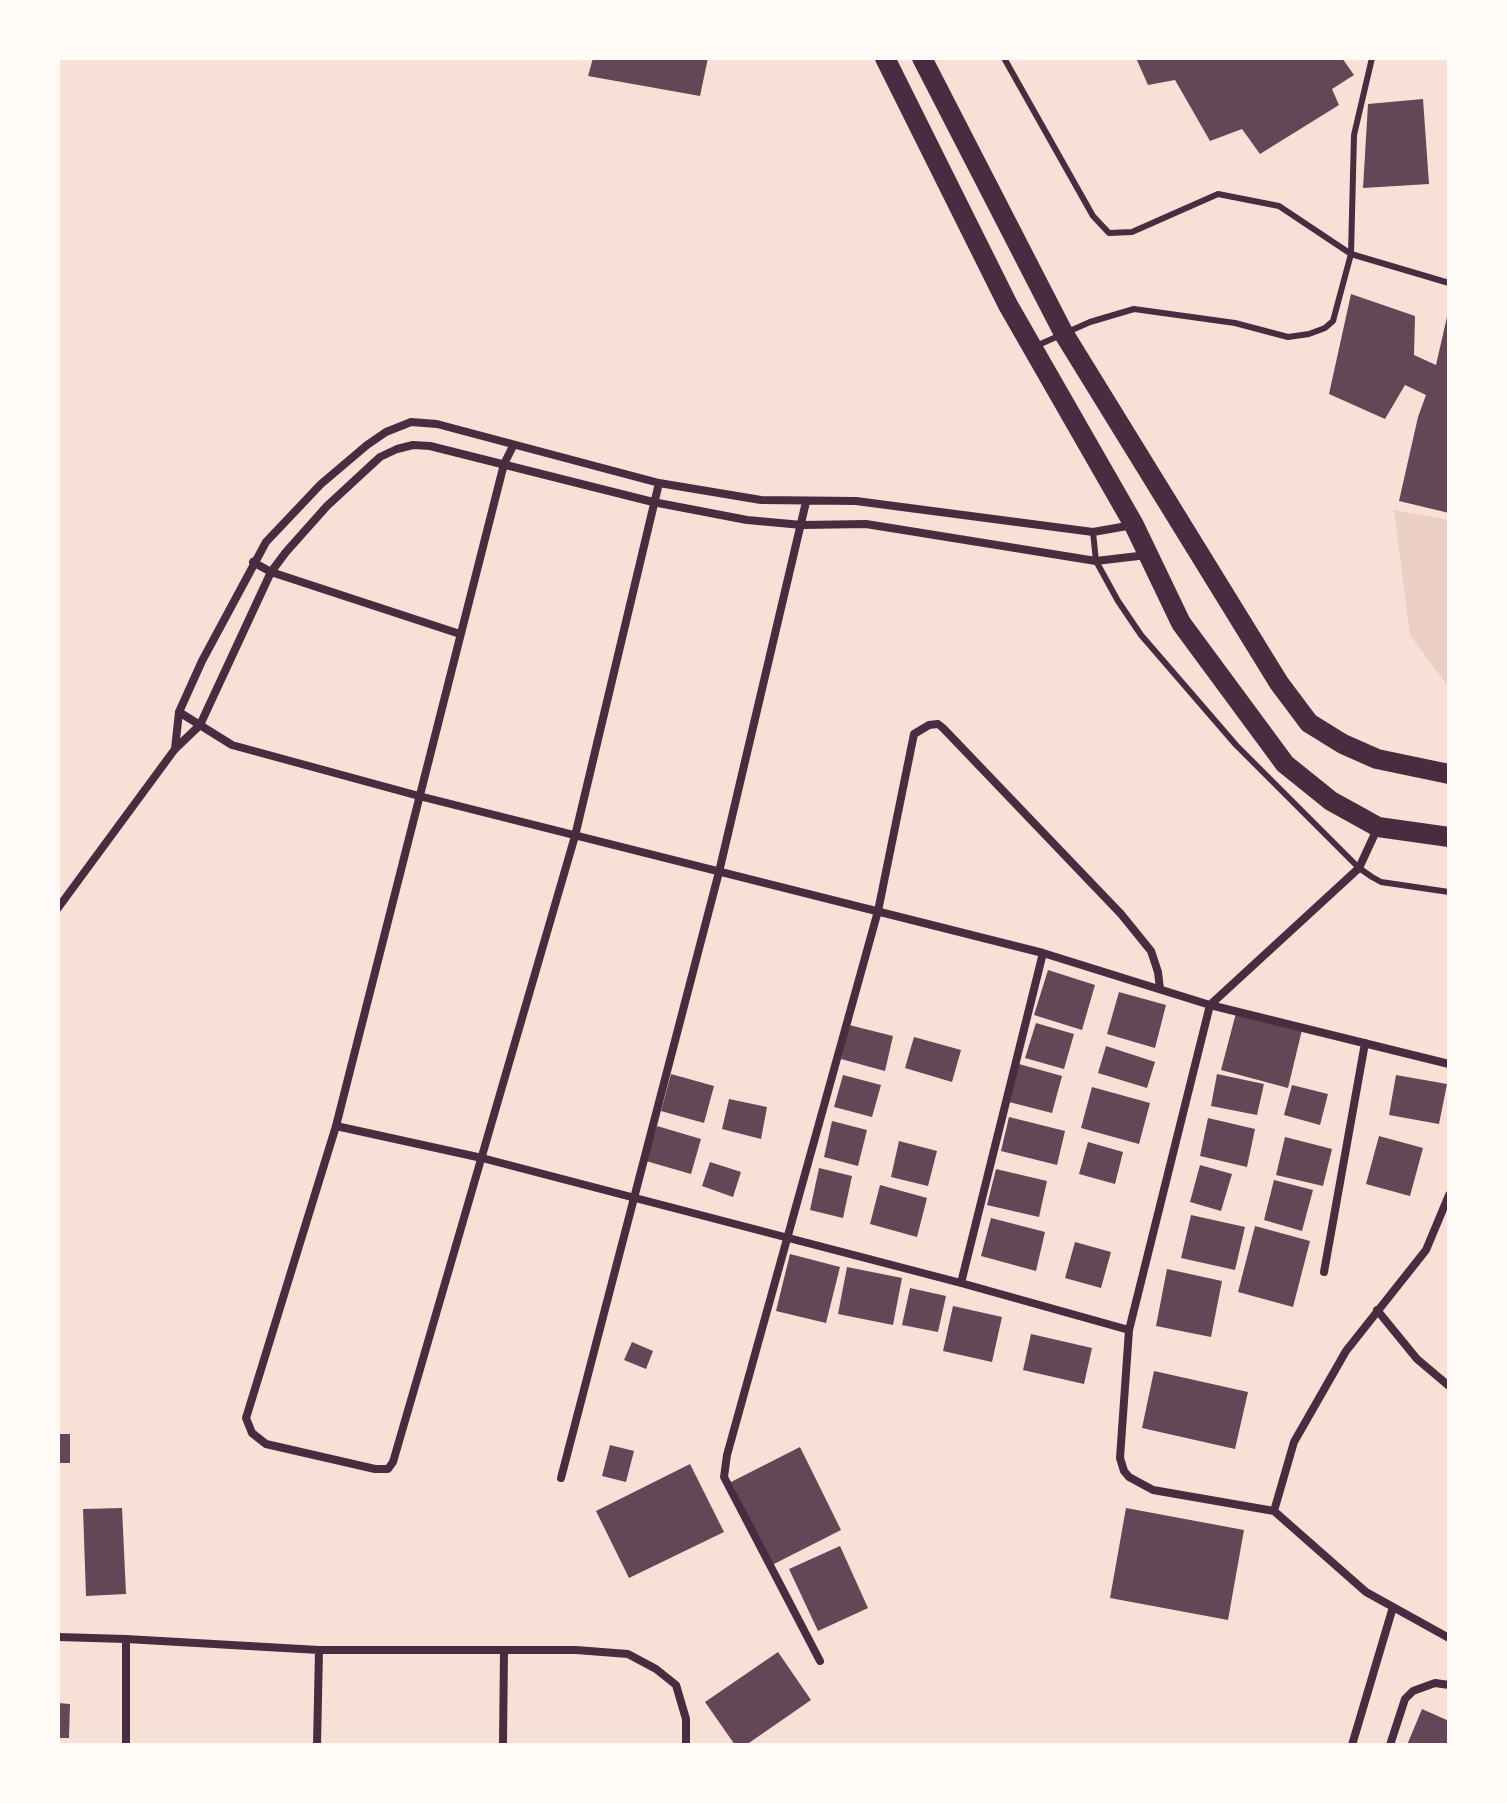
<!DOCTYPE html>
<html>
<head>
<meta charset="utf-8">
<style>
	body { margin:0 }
	#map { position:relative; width:1507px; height:1803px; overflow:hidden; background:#f7e1d7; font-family:Barlow,sans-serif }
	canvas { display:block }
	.frame { position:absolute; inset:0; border:60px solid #fffaf5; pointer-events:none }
</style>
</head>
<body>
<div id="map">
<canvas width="1507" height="1803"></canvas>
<div class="frame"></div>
</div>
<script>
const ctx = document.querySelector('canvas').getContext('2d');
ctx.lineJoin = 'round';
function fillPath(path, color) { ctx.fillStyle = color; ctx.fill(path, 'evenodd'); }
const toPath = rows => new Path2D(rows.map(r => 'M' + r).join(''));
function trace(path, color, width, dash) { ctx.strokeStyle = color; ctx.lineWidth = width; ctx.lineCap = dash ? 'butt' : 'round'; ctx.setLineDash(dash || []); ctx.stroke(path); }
fillPath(toPath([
	[1394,510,1449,520,1449,688,1410,635]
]), '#ebcfc5');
fillPath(toPath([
	[593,58,708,58,700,96,588,76],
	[1136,58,1342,58,1354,75,1332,89,1339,105,1260,154,1242,129,1210,141,1175,80,1148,85],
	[1423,99,1429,184,1363,188,1368,104],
	[1351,294,1415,316,1414,355,1436,365,1449,308,1449,513,1399,501,1418,417,1426,395,1405,385,1385,419,1329,394],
	[1048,970,1095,985,1082,1030,1034,1015],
	[1119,992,1166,1005,1155,1048,1107,1034],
	[1236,1013,1302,1030,1288,1088,1221,1070],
	[1036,1023,1074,1034,1064,1069,1025,1058],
	[849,1025,893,1036,885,1071,841,1059],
	[914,1037,961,1050,952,1082,905,1068],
	[1106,1046,1155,1062,1147,1088,1098,1073],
	[1019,1064,1062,1076,1052,1113,1009,1102],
	[671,1074,714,1086,704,1123,661,1111],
	[1217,1074,1264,1084,1257,1115,1211,1106],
	[843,1075,881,1085,872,1117,834,1107],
	[1396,1075,1447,1084,1439,1124,1389,1115],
	[1292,1085,1328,1094,1320,1125,1284,1115],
	[1092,1087,1150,1103,1139,1144,1081,1128],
	[729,1099,767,1107,761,1139,722,1129],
	[1009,1117,1065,1131,1057,1165,1001,1151],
	[1208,1118,1255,1129,1247,1167,1200,1156],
	[832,1121,867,1130,858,1166,824,1157],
	[657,1126,701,1139,691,1174,646,1161],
	[1379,1136,1423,1148,1410,1196,1366,1184],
	[1285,1137,1332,1149,1323,1186,1276,1175],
	[899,1141,937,1151,928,1186,891,1177],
	[1088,1142,1123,1152,1115,1184,1079,1174],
	[710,1162,741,1172,733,1197,702,1186],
	[1200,1165,1232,1174,1221,1211,1190,1202],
	[819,1168,852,1176,843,1218,810,1210],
	[996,1169,1047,1181,1039,1217,987,1205],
	[1274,1180,1313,1190,1302,1231,1264,1220],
	[880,1185,927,1198,917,1237,870,1224],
	[1191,1215,1245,1227,1235,1270,1181,1258],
	[991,1218,1045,1232,1036,1271,981,1256],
	[1255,1226,1310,1241,1293,1307,1238,1292],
	[1075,1242,1111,1252,1101,1288,1065,1278],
	[790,1254,840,1267,826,1323,776,1311],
	[847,1267,902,1278,893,1325,838,1314],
	[1167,1269,1222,1281,1211,1337,1156,1326],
	[910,1288,946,1296,938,1332,902,1325],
	[953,1306,1002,1317,992,1362,943,1351],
	[1031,1334,1092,1348,1084,1384,1023,1370],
	[632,1342,653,1351,646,1369,624,1360],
	[1154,1371,1248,1392,1235,1449,1142,1428],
	[58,1434,70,1434,70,1463,58,1463],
	[610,1445,634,1451,626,1482,602,1476],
	[800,1447,841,1530,772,1565,731,1482],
	[690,1464,724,1532,629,1578,596,1511],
	[122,1508,126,1594,86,1596,83,1509],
	[1126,1508,1244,1530,1228,1620,1110,1598],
	[840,1546,868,1608,818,1631,789,1569],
	[778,1652,811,1700,746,1745,735,1745,705,1702],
	[58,1703,70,1704,69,1738,58,1738],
	[1422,1709,1449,1721,1449,1745,1407,1745]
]), '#644757');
trace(toPath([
	[1004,58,1093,216,1109,233,1132,232,1218,194,1279,206,1351,254,1449,283],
	[1036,346,1090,322,1134,309,1235,323,1288,337,1309,334,1325,328,1333,321,1351,254,1354,135,1372,58],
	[1093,532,1096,561,1118,601,1141,635,1236,745,1359,868,1372,877,1381,882,1449,892]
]), '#4a2c40', 6);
trace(toPath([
	[513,446,504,464,336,1126,246,1418,252,1433,266,1444,375,1469,388,1469,393,1462,575,836,659,483],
	[253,562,271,572,460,634],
	[179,712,232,745,419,796,1043,953,1210,1005,1449,1064],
	[175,749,179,712,202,661,266,542,321,484,367,445,386,432,411,422,437,424,659,483,761,500,856,501,1093,532,1133,525],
	[1378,827,1359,868,1210,1005,1129,1330,1120,1458,1124,1471,1129,1477,1153,1490,1274,1511,1366,1592,1449,1638],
	[58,908,175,749,200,725,271,572,286,552,327,506,380,457,397,449,413,445,430,446,653,502,747,520,802,525,866,524,1096,561,1147,555],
	[336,1126,482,1158,961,1283,1129,1330],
	[1324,1272,1365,1043],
	[961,1283,1043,953],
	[1377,1310,1417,1359,1449,1386],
	[561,1478,719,872,806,502],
	[1274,1511,1294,1442,1346,1351,1426,1250,1449,1195],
	[58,1637,126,1639,319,1650,576,1650,628,1654,656,1669,676,1685,686,1719,686,1745],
	[820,1661,724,1477,727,1455,878,911,914,734,929,725,938,724,943,728,1121,914,1151,951,1158,972,1160,989],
	[126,1745,126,1639],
	[317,1745,319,1650],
	[503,1745,504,1650],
	[1352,1745,1393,1607],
	[1390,1745,1405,1699,1413,1691,1435,1683,1449,1685]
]), '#4a2c40', 8);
trace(toPath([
	[885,58,1008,305,1134,525,1181,623,1285,764,1331,801,1378,827,1449,837],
	[922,58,1064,334,1279,683,1309,723,1343,744,1377,759,1449,774]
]), '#4a2c40', 20);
</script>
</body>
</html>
